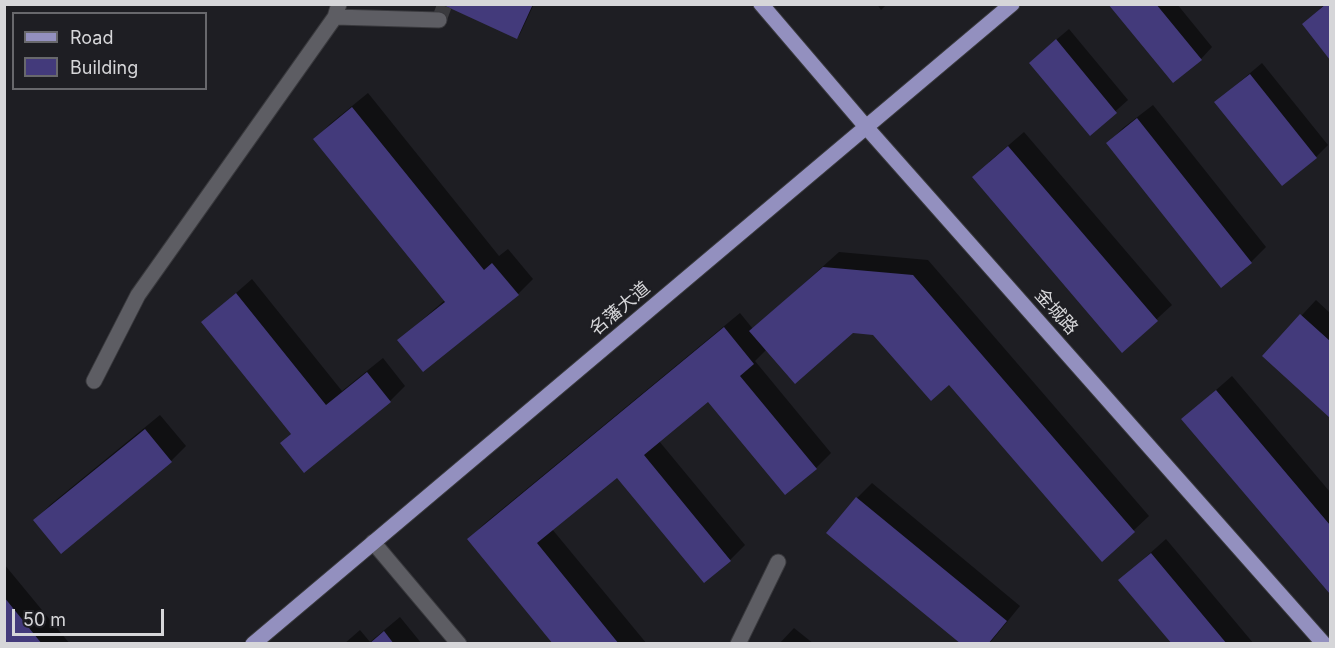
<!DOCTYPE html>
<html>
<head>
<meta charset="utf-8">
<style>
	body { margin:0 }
	#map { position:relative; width:1335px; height:648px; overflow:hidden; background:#1e1e23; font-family:Inter,sans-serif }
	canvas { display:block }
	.frame { position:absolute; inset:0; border:6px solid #d6d6d9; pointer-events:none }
	.legend { position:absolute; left:12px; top:12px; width:195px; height:78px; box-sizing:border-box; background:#1e1e23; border:2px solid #68686c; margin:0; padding:8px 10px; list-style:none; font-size:18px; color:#d6d6d9 }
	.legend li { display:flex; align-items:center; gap:12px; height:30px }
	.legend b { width:30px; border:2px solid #68686c }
	.scale { position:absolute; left:12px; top:609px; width:152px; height:27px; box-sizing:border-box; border:3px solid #d6d6d9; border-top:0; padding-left:8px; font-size:18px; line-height:21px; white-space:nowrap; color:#d6d6d9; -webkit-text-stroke:4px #1e1e23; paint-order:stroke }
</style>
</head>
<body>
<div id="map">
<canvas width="1335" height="648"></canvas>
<div class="frame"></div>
<ul class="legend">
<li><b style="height:8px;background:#9390bf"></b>Road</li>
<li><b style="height:16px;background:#433a7b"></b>Building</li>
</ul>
<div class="scale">50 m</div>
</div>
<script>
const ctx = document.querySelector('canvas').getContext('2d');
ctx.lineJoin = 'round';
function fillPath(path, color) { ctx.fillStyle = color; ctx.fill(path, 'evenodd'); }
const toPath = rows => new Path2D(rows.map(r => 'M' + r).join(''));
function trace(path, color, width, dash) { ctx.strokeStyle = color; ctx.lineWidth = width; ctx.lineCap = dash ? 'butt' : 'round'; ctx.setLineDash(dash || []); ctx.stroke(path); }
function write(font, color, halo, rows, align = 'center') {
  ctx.font = font + ' Inter,"Noto Sans SC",sans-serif'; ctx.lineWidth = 4.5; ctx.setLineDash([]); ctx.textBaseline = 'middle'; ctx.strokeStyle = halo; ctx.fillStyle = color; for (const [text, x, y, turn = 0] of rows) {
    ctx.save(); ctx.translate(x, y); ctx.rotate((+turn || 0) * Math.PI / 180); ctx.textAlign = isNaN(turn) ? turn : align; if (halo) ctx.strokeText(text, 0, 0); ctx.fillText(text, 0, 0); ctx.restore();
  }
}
fillPath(toPath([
	[445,4,534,4,520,34,517,38],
	[877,4,887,4,881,10],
	[1110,4,1177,4,1212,47,1201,59],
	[1325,4,1330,4,1330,58,1304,24],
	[1069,29,1128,100,1090,134,1043,51],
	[1262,63,1328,145,1316,157,1216,102],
	[368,93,499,256,508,249,533,279,518,294,399,340,445,300,315,139,330,124],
	[1153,105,1266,247,1251,262,1108,143,1123,128],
	[1024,132,1172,305,1122,351,989,162],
	[839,252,928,260,1149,516,1102,560,950,383,874,333,853,331,767,349,755,361,831,453,816,468,709,400,659,441,745,545,730,560,617,476,552,529,647,644,555,644,469,539,484,524,740,313,753,329],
	[252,279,342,391,383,358,405,386,390,401,304,471,282,443,292,433,203,322],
	[1316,300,1330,313,1330,416,1264,356],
	[1232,376,1330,492,1330,592,1183,419],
	[160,415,186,446,171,461,35,520,50,505],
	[872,483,1020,606,989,644,963,644,857,498],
	[1166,539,1254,644,1174,644,1120,580],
	[4,564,70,644,4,644],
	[400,617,422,644,344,644,360,630,370,642],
	[794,628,814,644,779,644]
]), '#0007');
fillPath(toPath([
	[441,4,533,4,517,39],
	[1108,4,1156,4,1202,60,1173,83],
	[1326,4,1330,4,1330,60,1302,24],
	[1056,39,1117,113,1090,136,1029,63],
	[1250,74,1317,158,1282,186,1214,102],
	[352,107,484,270,492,263,519,295,423,372,397,340,445,302,313,139],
	[1137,118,1252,263,1221,288,1106,143],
	[1008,146,1158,321,1122,353,972,177],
	[823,267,913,275,1135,532,1102,562,949,385,931,401,873,335,853,333,795,384,749,331],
	[236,293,326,405,367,372,391,402,304,473,280,443,291,434,201,322],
	[1300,314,1330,341,1330,418,1262,356],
	[724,327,754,364,740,376,817,469,785,495,708,402,644,455,731,561,704,583,617,478,537,543,619,644,553,644,467,539],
	[1216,390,1330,525,1330,594,1181,419],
	[145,429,172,462,61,554,33,520],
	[856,497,1007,621,988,644,961,644,826,533],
	[1151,553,1227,644,1172,644,1118,580],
	[4,597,42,644,4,644],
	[384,631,394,644,369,644]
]), '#433a7b');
trace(toPath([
	[439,20,445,4]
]), '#3a3a3e', 15, [15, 8]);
const minor = toPath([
	[335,17,439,20],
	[94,381,138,295,335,17,339,4],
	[373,542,459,644],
	[738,644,778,562]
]);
const major = toPath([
	[761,4,867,128,1324,644],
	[253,644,1012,4]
]);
trace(minor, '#39393d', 17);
trace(major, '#39393d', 17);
trace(minor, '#5d5d63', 15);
trace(major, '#9390bf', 15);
write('18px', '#d6d6d9', '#1e1e23', [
	["名藩大道",620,309,-40],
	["金城路",1056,312,48]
]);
</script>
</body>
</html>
